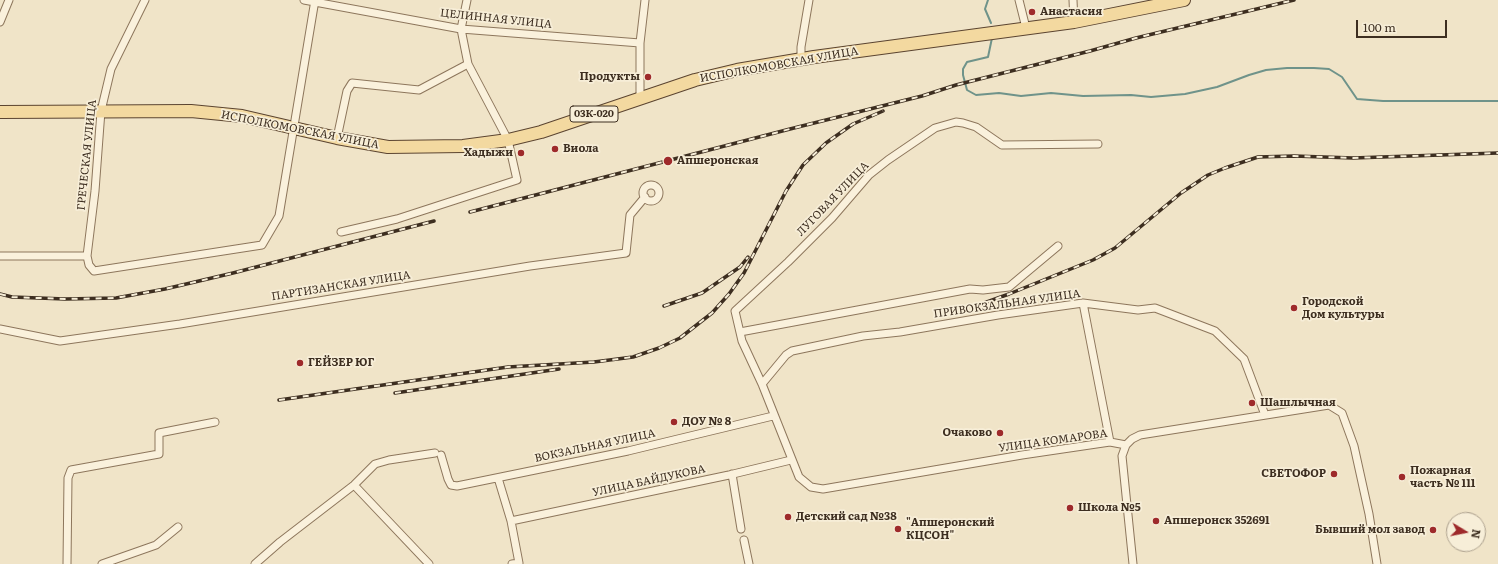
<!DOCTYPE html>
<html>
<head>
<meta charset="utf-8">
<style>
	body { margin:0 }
	#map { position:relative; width:1498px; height:564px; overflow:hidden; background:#f0e4c8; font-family:Literata,serif }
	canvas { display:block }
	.north { position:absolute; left:1446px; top:512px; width:40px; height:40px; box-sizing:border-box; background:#f7eed8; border:1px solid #ada18e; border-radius:50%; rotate:100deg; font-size:11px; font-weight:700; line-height:16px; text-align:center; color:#3d2e20 }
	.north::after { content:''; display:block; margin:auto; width:14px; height:18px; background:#9e2a2b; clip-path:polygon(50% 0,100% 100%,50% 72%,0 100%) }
	.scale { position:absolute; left:1356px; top:20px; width:91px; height:18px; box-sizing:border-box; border:2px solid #3d2e20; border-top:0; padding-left:5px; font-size:12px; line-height:14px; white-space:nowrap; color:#3d2e20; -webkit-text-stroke:3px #f7eed8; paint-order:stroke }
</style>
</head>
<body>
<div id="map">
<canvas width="1498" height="564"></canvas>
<div class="north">N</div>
<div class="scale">100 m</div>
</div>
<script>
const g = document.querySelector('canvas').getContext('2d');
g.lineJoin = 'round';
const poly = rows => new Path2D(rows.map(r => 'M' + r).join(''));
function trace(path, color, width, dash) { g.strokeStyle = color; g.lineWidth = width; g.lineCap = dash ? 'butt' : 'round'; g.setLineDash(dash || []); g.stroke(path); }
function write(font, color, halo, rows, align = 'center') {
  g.font = font + ' Literata,serif'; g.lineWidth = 3.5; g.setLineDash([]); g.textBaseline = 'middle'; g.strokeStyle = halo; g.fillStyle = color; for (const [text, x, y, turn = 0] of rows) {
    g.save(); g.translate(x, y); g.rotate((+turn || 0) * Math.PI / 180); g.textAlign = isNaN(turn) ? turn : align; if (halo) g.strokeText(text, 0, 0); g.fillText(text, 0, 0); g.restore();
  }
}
trace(poly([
	[988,0,985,9,991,23],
	[992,38,988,57,967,62,963,69,963,75,967,90,976,95,999,93,1021,96,1051,93,1083,96,1131,95,1151,97,1185,94,1217,87,1249,75,1266,70,1287,68,1314,68,1329,69,1342,77,1357,99,1383,101,1498,101]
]), '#6f938a', 2);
const minor = poly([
	[145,0,111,69,101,111,95,191,87,256,89,265,94,271,262,245,279,216,315,0],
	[304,0,461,29,640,43],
	[1019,0,1026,28],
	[1073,0,1074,22],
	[0,22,9,0],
	[801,59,801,47,809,0],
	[640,98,640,43,645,0],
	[337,138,347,91,352,83,419,90,468,64],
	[1098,144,1002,145,976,127,963,123,956,122,935,128,888,160,869,175,832,218,788,262,735,311,742,341,762,384,799,477,811,487,823,489,1022,455,1110,442,1126,445,1132,439,1140,435,1329,405,1342,413,1354,446,1369,514,1377,564],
	'643 193a8 8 0 1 1 16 0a8 8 0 1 1-16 0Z',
	[341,232,397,219,517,180,508,140,468,64,461,29,467,0],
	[0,256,87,256],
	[1083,303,1110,442],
	[0,329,60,341,180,324,530,266,626,253,630,215,645,197],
	[740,332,970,289,983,290,1009,287,1058,246],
	[762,384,786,355,792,351,863,336,900,332,998,315,1083,303,1138,310,1155,308,1215,331,1244,359,1265,415],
	[1126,445,1122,456,1133,564],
	[441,455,448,479,451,485,457,486,628,451,773,416],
	[732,474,741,529],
	[498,478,511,521,519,563,512,564],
	[354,485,429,564],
	[511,521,729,475,791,460],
	[744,540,749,564],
	[67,564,68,478,71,470,159,454,159,433,215,422],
	[102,564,156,545,178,527],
	[255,564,280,542,354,485,375,464,389,460,435,453]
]);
const primary = poly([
	[0,112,191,111,242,116,337,138,388,147,463,146,508,140,541,132,695,80,737,70,814,57,1074,22,1184,0]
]);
trace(minor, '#8d765c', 9);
trace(primary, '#5b4430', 14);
trace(minor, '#faf1dc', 7);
trace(primary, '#f3d9a0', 12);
const rail = poly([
	[470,212,790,129,922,96,956,85,1090,51,1136,38,1294,0],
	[0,294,12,297,65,299,116,298,165,289,233,273,434,221],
	[664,306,702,293,740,267,748,257],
	[973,307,1009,294,1093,260,1115,248,1181,193,1208,175,1225,168,1258,157,1294,156,1353,158,1498,153],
	[395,393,559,369],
	[279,400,508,367,594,362,633,357,659,348,680,338,712,313,729,294,744,273,786,191,803,165,826,143,853,124,883,111]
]);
trace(rail, '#3d2e20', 3.5);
trace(rail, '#f7eed8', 2, [6]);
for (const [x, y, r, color] of [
	[1032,12,4,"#9e2a2b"],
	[648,77,4,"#9e2a2b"],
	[555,149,4,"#9e2a2b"],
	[521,153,4,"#9e2a2b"],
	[668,161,5,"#9e2a2b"],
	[1294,308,4,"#9e2a2b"],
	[300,363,4,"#9e2a2b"],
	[1252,403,4,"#9e2a2b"],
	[674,422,4,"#9e2a2b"],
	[1000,433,4,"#9e2a2b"],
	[1334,474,4,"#9e2a2b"],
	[1402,477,4,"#9e2a2b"],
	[1070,508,4,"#9e2a2b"],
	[788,517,4,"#9e2a2b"],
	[1156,521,4,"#9e2a2b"],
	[898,529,4,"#9e2a2b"],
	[1433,530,4,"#9e2a2b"]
]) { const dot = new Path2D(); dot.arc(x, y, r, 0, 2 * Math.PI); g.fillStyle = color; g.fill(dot); trace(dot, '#f7eed8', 1.5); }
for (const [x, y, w] of [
	[594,114,48]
]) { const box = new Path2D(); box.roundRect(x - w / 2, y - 8, w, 16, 3); g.fillStyle = '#f7eed8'; g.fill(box); trace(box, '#3d2e20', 1); }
write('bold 10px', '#3d2e20', null, [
	["03К-020",594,114]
]);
write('bold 11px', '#3d2e20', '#f7eed8', [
	["Анастасия",1040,12],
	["Продукты",640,77,"right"],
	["Виола",563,149],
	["Хадыжи",513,153,"right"],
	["Апшеронская",677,161],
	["Городской",1302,302],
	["Дом культуры",1302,315],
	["ГЕЙЗЕР ЮГ",308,363],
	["Шашлычная",1260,403],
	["ДОУ № 8",682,422],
	["Очаково",992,433,"right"],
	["Пожарная",1410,471],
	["часть № 111",1410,484],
	["СВЕТОФОР",1326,474,"right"],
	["Школа №5",1078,508],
	["Детский сад №38",796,517],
	["Апшеронск 352691",1164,521],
	["\"Апшеронский",906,523],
	["КЦСОН\"",906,536],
	["Бывший мол завод",1425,530,"right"]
], 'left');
write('11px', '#3d2e20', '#f7eed8', [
	["ЦЕЛИННАЯ УЛИЦА",496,19,6],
	["ИСПОЛКОМОВСКАЯ УЛИЦА",779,65,-10],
	["ИСПОЛКОМОВСКАЯ УЛИЦА",300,130,11],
	["ГРЕЧЕСКАЯ УЛИЦА",87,155,-84],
	["ЛУГОВАЯ УЛИЦА",833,199,-46],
	["ПАРТИЗАНСКАЯ УЛИЦА",341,286,-9],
	["ПРИВОКЗАЛЬНАЯ УЛИЦА",1007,304,-8],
	["УЛИЦА КОМАРОВА",1053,441,-8],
	["ВОКЗАЛЬНАЯ УЛИЦА",595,446,-12],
	["УЛИЦА БАЙДУКОВА",649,481,-12]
]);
</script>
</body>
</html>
